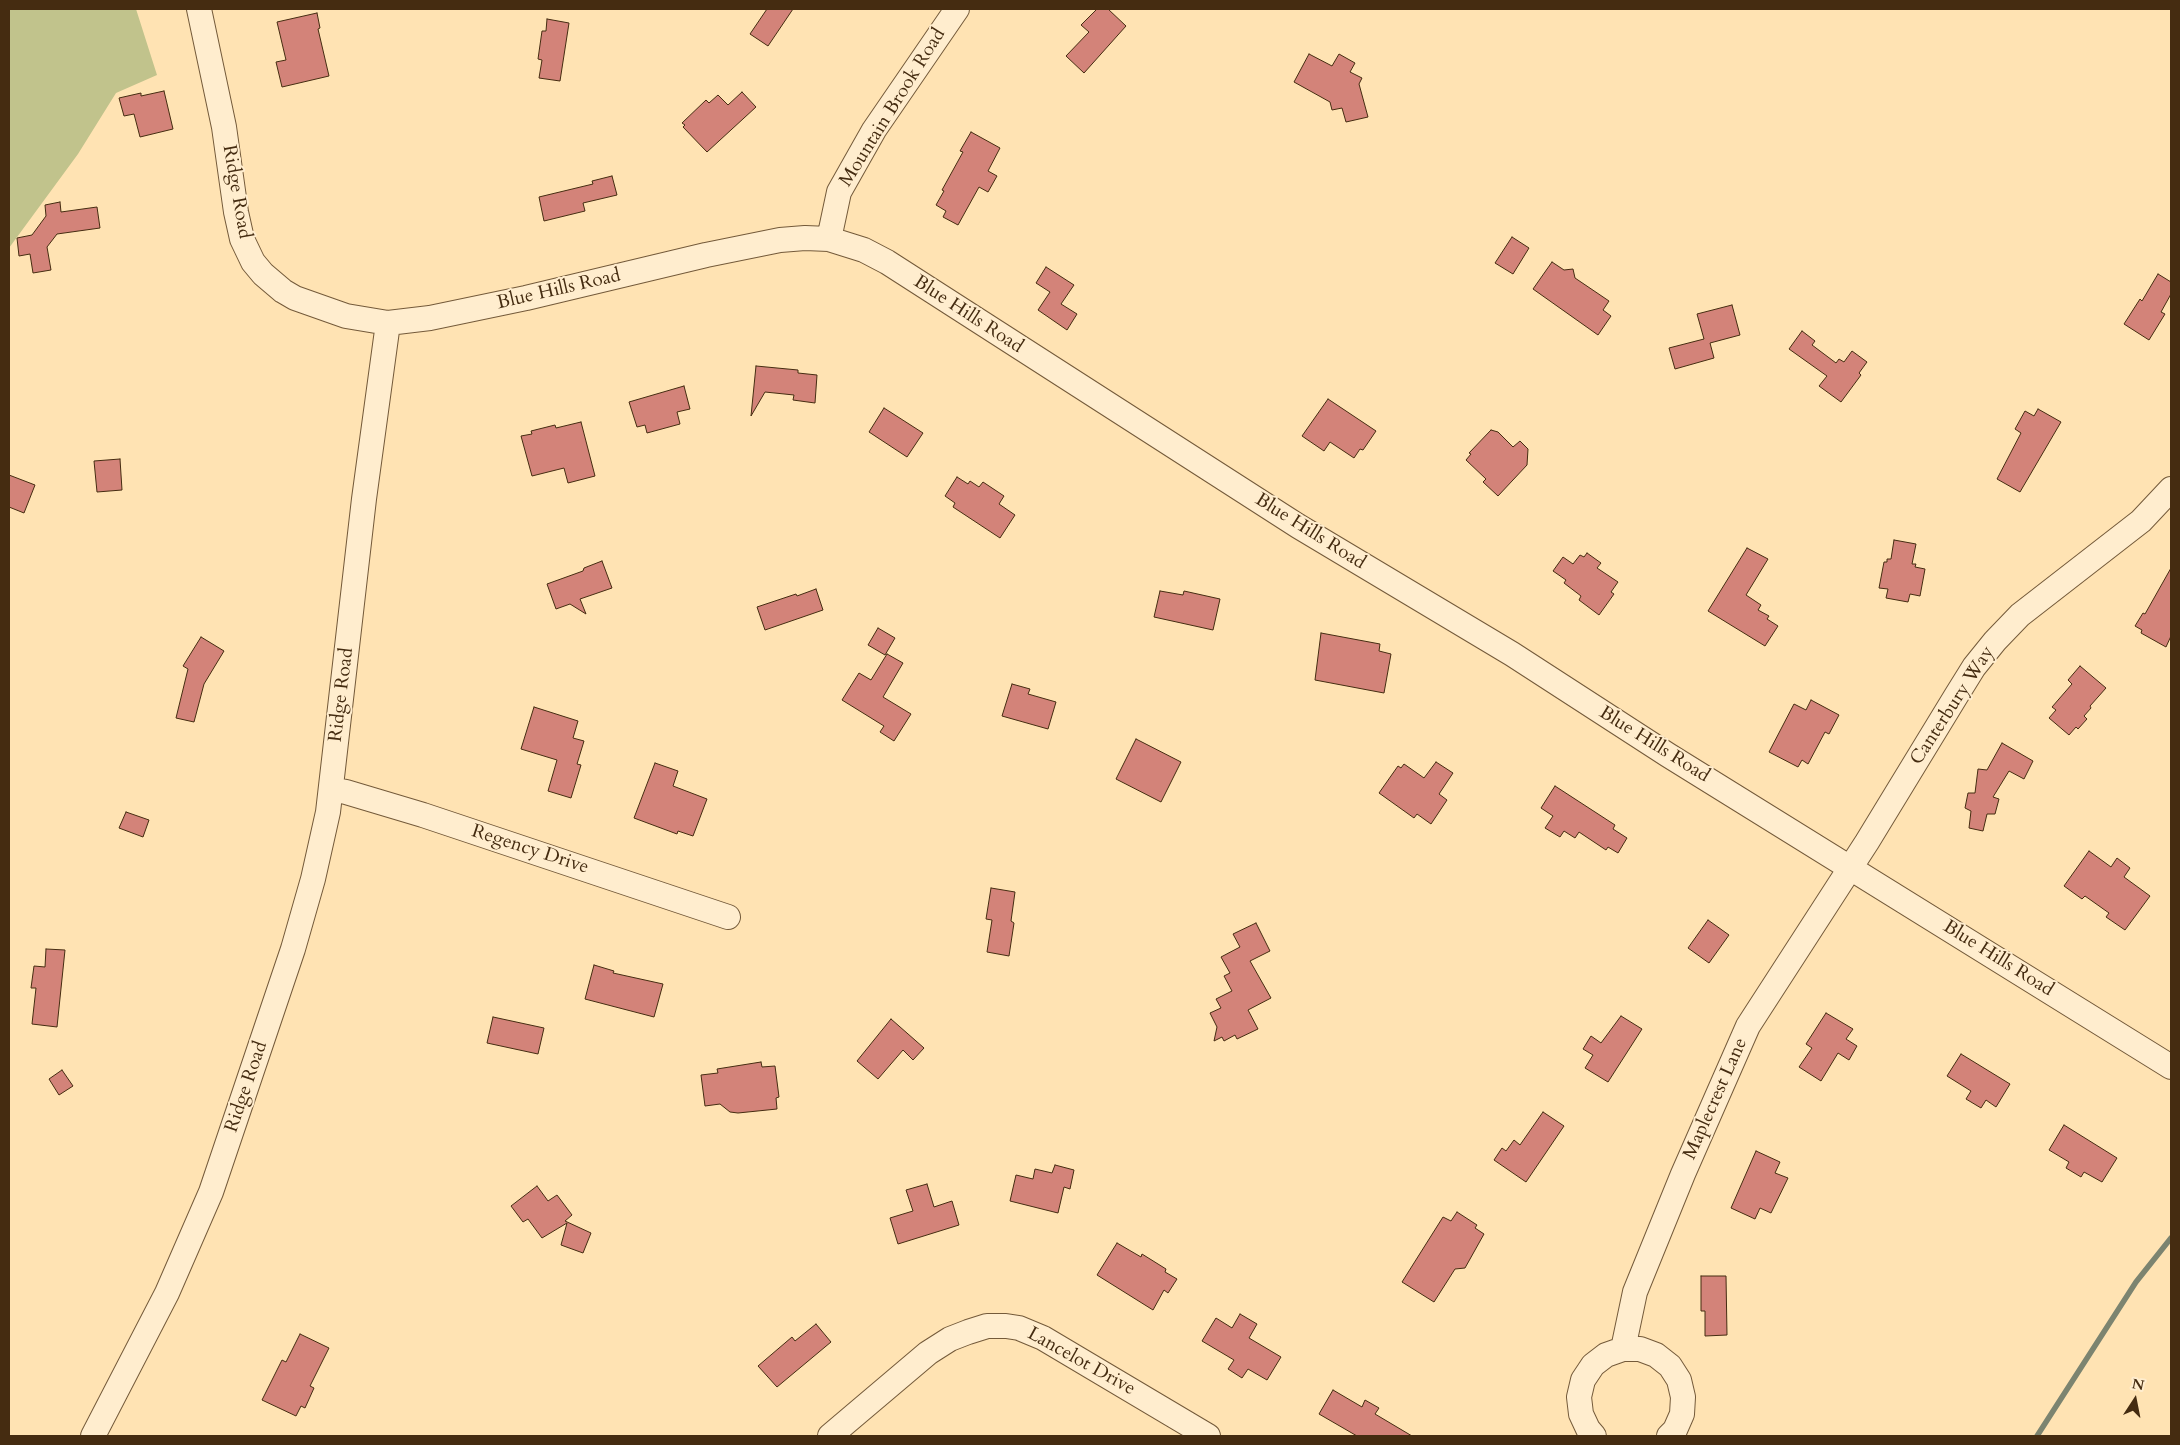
<!DOCTYPE html>
<html>
<head>
<meta charset="utf-8">
<style>
	body { margin:0 }
	#map { position:relative; width:2180px; height:1445px; overflow:hidden; background:#ffe3b3; font-family:Cardo,serif }
	canvas { display:block }
	.frame { position:absolute; inset:0; border:10px solid #452c11; pointer-events:none }
	.north { position:absolute; left:2110px; top:1375px; width:50px; height:50px; -webkit-text-stroke:4px #ffedce; paint-order:stroke; rotate:11deg; font-size:14px; font-weight:700; line-height:20px; text-align:center; color:#452c11 }
	.north::after { content:''; display:block; margin:auto; width:18px; height:22px; background:#452c11; clip-path:polygon(50% 0,100% 100%,50% 72%,0 100%) }
</style>
</head>
<body>
<div id="map">
<canvas width="2180" height="1445"></canvas>
<div class="frame"></div>
<div class="north">N</div>
</div>
<script>
const g = document.querySelector('canvas').getContext('2d');
g.lineJoin = 'round';
function fillPath(path, color) { g.fillStyle = color; g.fill(path, 'evenodd'); }
const poly = rows => new Path2D(rows.map(r => 'M' + r).join(''));
function trace(path, color, width, dash) { g.strokeStyle = color; g.lineWidth = width; g.lineCap = dash ? 'butt' : 'round'; g.setLineDash(dash || []); g.stroke(path); }
function write(font, color, halo, rows, align = 'center') {
  g.font = font + ' Cardo,serif'; g.lineWidth = 4; g.setLineDash([]); g.textBaseline = 'middle'; g.strokeStyle = halo; g.fillStyle = color; for (const [text, x, y, turn = 0] of rows) {
    g.save(); g.translate(x, y); g.rotate((+turn || 0) * Math.PI / 180); g.textAlign = isNaN(turn) ? turn : align; if (halo) g.strokeText(text, 0, 0); g.fillText(text, 0, 0); g.restore();
  }
}
fillPath(poly([
	[9,9,136,9,157,75,116,93,78,154,9,248]
]), '#c1c38c');
trace(poly([
	[2037,1436,2136,1282,2171,1238]
]), '#7c8470', 5.5);
const building = poly([
	[767,9,793,9,768,46,750,34,767,9],
	[1097,9,1108,9,1126,26,1084,73,1066,56,1089,32,1081,25,1097,9],
	[317,13,320,28,318,29,329,76,282,87,276,62,286,60,277,22,317,13],
	[547,19,569,23,560,81,539,78,542,60,538,59,542,31,546,31,547,19],
	[1309,54,1332,66,1339,54,1355,63,1350,72,1362,78,1359,84,1368,117,1346,122,1342,108,1332,110,1330,102,1294,82,1309,54],
	[164,91,173,129,140,137,134,114,124,116,119,98,141,93,141,96,164,91],
	[742,92,756,107,707,152,683,127,685,125,682,123,706,100,709,103,718,95,728,105,742,92],
	[971,132,1000,148,988,171,997,176,988,192,979,187,958,225,943,217,946,211,936,205,944,191,942,190,963,152,960,151,971,132],
	[612,176,617,195,583,203,585,211,544,221,539,197,593,184,592,181,612,176],
	[60,202,61,212,97,207,100,228,57,234,47,247,51,270,33,273,30,254,19,256,17,238,32,235,46,216,45,205,60,202],
	[1512,237,1529,248,1513,274,1495,263,1512,237],
	[1552,262,1564,270,1573,269,1575,278,1609,301,1603,310,1611,316,1598,335,1533,289,1552,262],
	[1046,267,1074,285,1061,304,1077,314,1067,330,1038,310,1050,292,1036,283,1046,267],
	[2158,274,2171,282,2171,294,2161,312,2165,314,2149,340,2124,324,2140,299,2142,301,2158,274],
	[1732,305,1740,335,1710,343,1714,358,1675,369,1669,348,1704,339,1697,314,1732,305],
	[1802,331,1815,341,1812,345,1836,363,1839,359,1844,362,1852,351,1867,362,1859,373,1861,375,1841,402,1819,386,1827,376,1789,349,1802,331],
	[756,366,798,370,798,373,817,375,815,403,793,400,794,395,765,392,751,416,756,366],
	[684,386,690,409,677,412,680,424,647,433,645,425,637,427,629,402,684,386],
	[1328,399,1376,431,1363,450,1360,449,1354,458,1330,442,1324,451,1302,436,1328,399],
	[884,408,923,433,907,457,869,432,884,408],
	[2038,409,2061,422,2020,492,1997,479,2021,433,2015,429,2025,411,2034,416,2038,409],
	[581,422,595,476,568,483,564,468,532,476,521,436,532,434,531,431,555,425,556,428,581,422],
	[1491,430,1498,432,1513,447,1520,441,1528,449,1527,465,1498,496,1483,482,1486,479,1466,460,1471,454,1469,453,1491,430],
	[120,459,122,490,97,492,94,461,120,459],
	[9,475,35,485,24,513,9,507,9,475],
	[957,477,968,484,970,481,979,487,983,482,1004,496,999,504,1015,515,1000,538,953,507,955,503,945,496,957,477],
	[1894,540,1916,544,1912,564,1916,564,1915,567,1925,569,1920,596,1910,594,1908,602,1886,598,1888,589,1879,588,1884,562,1887,562,1887,559,1891,559,1894,540],
	[1747,548,1768,559,1746,595,1761,605,1758,610,1769,616,1767,619,1778,626,1765,646,1708,611,1747,548],
	[1587,553,1601,563,1597,568,1618,582,1611,592,1614,594,1599,615,1579,600,1581,596,1564,583,1566,580,1553,571,1563,557,1573,564,1580,555,1584,557,1587,553],
	[602,561,612,588,580,599,586,614,570,604,556,609,547,584,583,571,584,568,602,561],
	[2171,568,2171,636,2166,647,2141,633,2142,630,2135,626,2143,613,2145,614,2171,568],
	[816,589,823,610,765,630,757,607,796,594,797,596,816,589],
	[1160,591,1183,595,1184,591,1220,599,1213,630,1154,617,1160,591],
	[878,628,895,638,885,655,868,645,878,628],
	[1321,633,1380,644,1379,651,1391,654,1384,693,1315,680,1321,633],
	[201,637,224,651,204,684,194,722,176,718,188,669,183,666,201,637],
	[887,654,903,663,883,697,911,714,894,741,880,732,884,726,842,700,859,673,871,680,887,654],
	[2080,666,2106,688,2090,706,2091,708,2084,716,2087,719,2078,729,2076,727,2069,735,2049,718,2056,710,2052,707,2072,684,2068,680,2080,666],
	[1012,684,1030,689,1028,694,1056,702,1048,729,1002,716,1012,684],
	[1811,700,1839,715,1829,734,1825,732,1808,764,1802,760,1798,767,1769,752,1794,704,1806,710,1811,700],
	[534,707,578,721,573,738,584,741,577,764,581,765,571,798,548,791,557,760,521,749,534,707],
	[1136,739,1181,762,1161,802,1116,779,1136,739],
	[2002,743,2033,761,2024,779,2009,771,1993,797,1999,799,1995,814,1987,814,1983,831,1969,828,1971,811,1965,808,1968,793,1975,793,1978,769,1987,770,2002,743],
	[1436,762,1453,773,1439,794,1447,800,1431,824,1417,814,1414,818,1379,793,1398,766,1401,768,1404,764,1424,778,1436,762],
	[655,763,678,771,673,786,707,799,693,836,678,831,677,834,634,818,655,763],
	[1555,786,1615,825,1613,829,1627,838,1618,853,1608,847,1606,850,1579,832,1575,838,1564,831,1560,837,1545,828,1553,816,1541,808,1555,786],
	[126,812,149,820,143,837,119,828,126,812],
	[2089,851,2111,867,2117,858,2130,868,2124,877,2150,896,2125,930,2106,917,2109,913,2085,896,2082,899,2064,886,2089,851],
	[991,888,1015,892,1011,921,1014,923,1009,956,987,952,992,920,986,919,991,888],
	[1708,920,1729,935,1709,963,1688,948,1708,920],
	[1256,923,1270,951,1250,961,1271,998,1248,1010,1258,1029,1237,1039,1235,1035,1224,1041,1222,1037,1214,1041,1217,1027,1210,1013,1221,1008,1216,999,1232,991,1224,976,1230,973,1221,957,1240,947,1233,934,1256,923],
	[46,949,65,950,57,1027,32,1024,36,988,31,988,34,966,45,967,46,949],
	[594,965,614,971,613,973,663,984,654,1017,585,999,594,965],
	[1826,1013,1853,1029,1846,1039,1857,1046,1849,1060,1838,1053,1821,1081,1799,1067,1812,1048,1806,1044,1826,1013],
	[1621,1016,1642,1029,1608,1082,1585,1068,1593,1055,1583,1049,1591,1036,1601,1043,1621,1016],
	[493,1017,544,1028,538,1054,487,1043,493,1017],
	[891,1019,924,1048,913,1060,903,1050,878,1079,857,1061,891,1019],
	[1961,1054,2010,1084,1996,1107,1986,1100,1981,1108,1966,1099,1971,1091,1947,1076,1961,1054],
	[761,1062,762,1067,775,1066,779,1097,776,1098,777,1109,738,1113,730,1112,720,1104,705,1106,701,1075,718,1073,717,1069,761,1062],
	[62,1070,73,1086,59,1095,49,1079,62,1070],
	[1543,1112,1564,1126,1526,1182,1494,1160,1502,1148,1506,1151,1514,1140,1520,1145,1543,1112],
	[2064,1125,2117,1158,2102,1182,2084,1172,2081,1177,2066,1168,2069,1162,2049,1150,2064,1125],
	[1756,1151,1780,1162,1775,1173,1788,1178,1771,1213,1760,1208,1755,1219,1731,1208,1756,1151],
	[1055,1165,1074,1170,1070,1189,1064,1187,1058,1213,1010,1201,1016,1175,1033,1179,1035,1169,1052,1173,1055,1165],
	[927,1184,934,1207,952,1201,959,1225,898,1244,890,1218,913,1211,906,1190,927,1184],
	[537,1186,548,1201,557,1195,572,1215,565,1221,591,1233,583,1253,561,1245,567,1223,542,1238,528,1219,523,1222,511,1206,537,1186],
	[1457,1212,1477,1225,1475,1228,1484,1234,1465,1268,1455,1269,1434,1302,1402,1282,1443,1217,1451,1221,1457,1212],
	[1117,1243,1141,1257,1142,1254,1166,1269,1165,1272,1177,1279,1168,1293,1164,1290,1153,1310,1097,1275,1117,1243],
	[1701,1276,1726,1276,1727,1335,1705,1336,1705,1311,1701,1311,1701,1276],
	[1240,1314,1257,1324,1249,1338,1281,1357,1267,1380,1248,1369,1242,1378,1228,1369,1234,1360,1202,1341,1216,1318,1232,1328,1240,1314],
	[816,1324,831,1342,777,1387,758,1366,792,1337,795,1341,816,1324],
	[300,1334,329,1348,310,1386,314,1388,305,1408,301,1406,296,1416,262,1400,282,1360,286,1362,300,1334],
	[1333,1390,1362,1407,1365,1400,1379,1408,1375,1414,1412,1436,1357,1436,1319,1414,1333,1390]
]);
fillPath(building, '#d38379');
trace(building, '#452c11', 1);
const minor = poly([
	[199,9,224,127,236,212,242,239,253,262,263,274,283,291,295,298,346,316,388,323,430,318,526,298,706,255,780,240,805,238,829,239,864,250,887,262,1298,526,1512,654,1668,755,2171,1067],
	[829,239,839,192,874,130,957,9],
	[331,789,346,792,423,815,728,917],
	[1623,1349,1635,1292,1683,1174,1748,1026,1867,842,1956,696,1974,667,1995,641,2020,615,2141,521,2171,489],
	[93,1436,167,1293,211,1192,293,949,313,879,328,812,364,499,388,323],
	[830,1436,928,1353,950,1339,968,1332,987,1326,1006,1326,1019,1328,1043,1338,1208,1436],
	[1594,1436,1588,1429,1581,1414,1579,1397,1583,1380,1593,1365,1606,1355,1623,1349,1640,1349,1656,1355,1670,1366,1679,1380,1683,1397,1682,1414,1675,1430,1669,1436]
]);
trace(minor, '#745a3a', 26);
trace(minor, '#ffedce', 24);
write('19px', '#452c11', '#ffedce', [
	["Mountain Brook Road",893,108,-58],
	["Ridge Road",236,192,80],
	["Blue Hills Road",559,290,-13],
	["Blue Hills Road",968,315,33],
	["Blue Hills Road",1310,532,32],
	["Ridge Road",342,695,-83],
	["Canterbury Way",1953,706,-57],
	["Blue Hills Road",1654,745,32],
	["Regency Drive",530,850,18],
	["Blue Hills Road",1998,959,32],
	["Ridge Road",247,1087,-71],
	["Maplecrest Lane",1716,1099,-66],
	["Lancelot Drive",1081,1362,29]
]);
</script>
</body>
</html>
